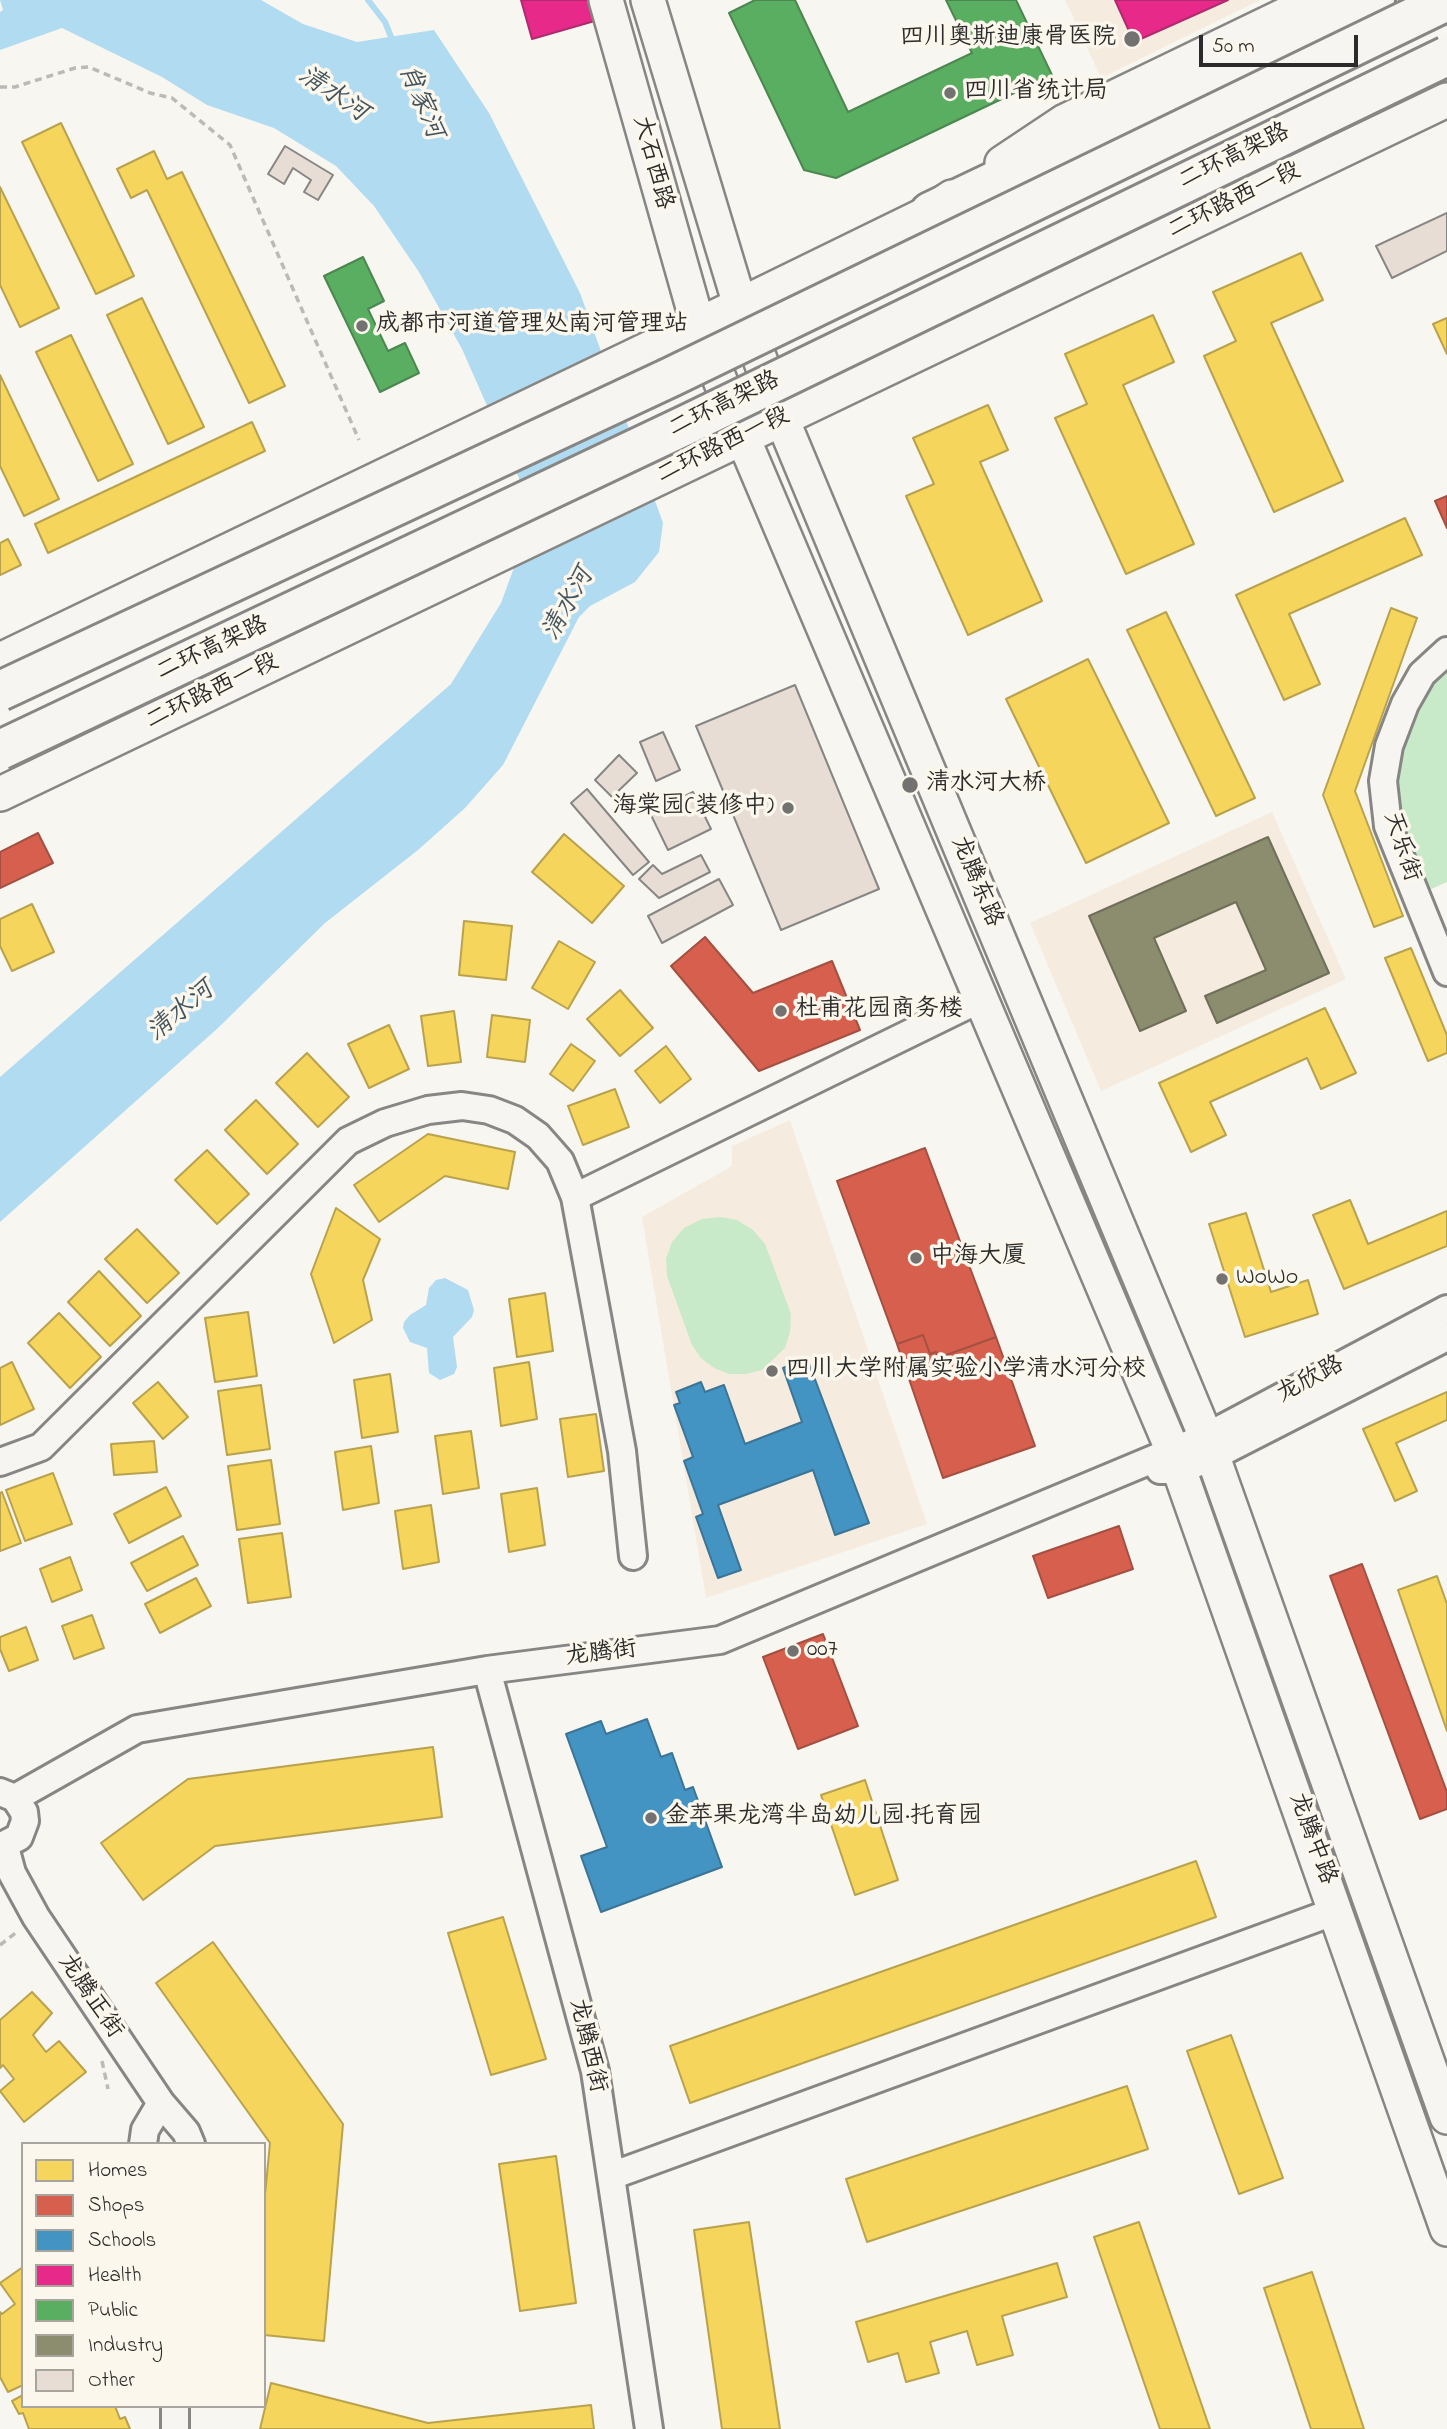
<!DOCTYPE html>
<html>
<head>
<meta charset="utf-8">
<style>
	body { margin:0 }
	#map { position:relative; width:1447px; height:2429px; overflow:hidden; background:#f8f6f0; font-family:"Indie Flower",sans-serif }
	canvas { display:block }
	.legend { position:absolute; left:21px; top:2142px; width:245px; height:266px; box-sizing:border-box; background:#fbf7ec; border:2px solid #a8a59f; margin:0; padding:9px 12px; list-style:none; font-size:21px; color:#2b2b2b }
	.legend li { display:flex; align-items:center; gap:14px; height:35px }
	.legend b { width:35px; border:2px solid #a8a59f }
	.scale { position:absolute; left:1199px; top:35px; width:159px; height:32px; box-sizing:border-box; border:4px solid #2b2b2b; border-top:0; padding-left:9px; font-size:21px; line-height:24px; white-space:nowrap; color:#2b2b2b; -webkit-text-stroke:5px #fbf7ec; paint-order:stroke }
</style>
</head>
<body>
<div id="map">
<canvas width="1447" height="2429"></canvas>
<ul class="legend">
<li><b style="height:19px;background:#f6d55c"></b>Homes</li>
<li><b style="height:19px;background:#d6604d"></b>Shops</li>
<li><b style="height:19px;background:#4393c3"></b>Schools</li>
<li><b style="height:19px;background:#e7298a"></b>Health</li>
<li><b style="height:19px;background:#5aae61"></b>Public</li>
<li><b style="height:19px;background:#8c8c6e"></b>Industry</li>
<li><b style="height:19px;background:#e7ddd5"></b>Other</li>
</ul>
<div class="scale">50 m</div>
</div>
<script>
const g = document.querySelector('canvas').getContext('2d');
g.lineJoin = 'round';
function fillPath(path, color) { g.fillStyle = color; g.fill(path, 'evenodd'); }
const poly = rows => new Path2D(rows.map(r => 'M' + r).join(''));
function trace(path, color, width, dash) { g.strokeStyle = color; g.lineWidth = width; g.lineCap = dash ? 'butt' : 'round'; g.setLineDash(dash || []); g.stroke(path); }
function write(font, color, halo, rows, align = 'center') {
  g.font = font + ' "Indie Flower","LXGW WenKai TC",sans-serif'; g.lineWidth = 7; g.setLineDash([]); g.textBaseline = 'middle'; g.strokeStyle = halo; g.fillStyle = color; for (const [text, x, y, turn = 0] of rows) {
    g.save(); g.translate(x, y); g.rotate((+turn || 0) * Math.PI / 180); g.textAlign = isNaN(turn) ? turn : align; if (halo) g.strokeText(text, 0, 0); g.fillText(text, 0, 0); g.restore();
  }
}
fillPath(poly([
	[1065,0,1260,0,1101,78],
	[1272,812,1346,979,1101,1091,1030,923],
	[790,1120,927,1524,706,1598,642,1217,732,1166,732,1146]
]), '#f6ebdf');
fillPath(poly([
	[1447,667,1447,882,1429,890,1401,822,1394,788,1401,742,1415,702],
	[720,1217,737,1220,753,1230,765,1244,791,1314,790,1332,785,1348,762,1370,746,1374,729,1374,714,1368,701,1358,692,1345,667,1276,666,1259,672,1242,684,1228,702,1219]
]), '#c8eac8');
fillPath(poly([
	[0,0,261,0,303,24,357,42,434,30,489,113,580,293,663,523,659,552,635,582,590,606,579,617,503,765,465,808,418,850,325,923,218,1028,0,1222,0,1077,451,684,501,603,526,535,519,478,462,349,419,272,374,206,336,166,274,128,207,105,162,77,62,28,0,50,0,12,3,10],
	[445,1278,468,1290,474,1310,472,1317,453,1337,457,1367,454,1374,440,1380,429,1373,427,1348,410,1342,403,1328,404,1322,410,1315,426,1305,429,1288,436,1280]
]), '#b0dbf1');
const homes = poly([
	[61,123,134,276,96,294,22,142,61,123],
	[154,151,167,179,182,172,285,386,249,403,147,190,131,198,117,169,154,151],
	[0,187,59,308,20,327,0,285,0,187],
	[1301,253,1323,300,1271,323,1343,481,1274,512,1204,356,1236,341,1213,292,1301,253],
	[142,298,204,427,168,444,107,315,142,298],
	[1153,315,1174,362,1123,385,1194,544,1126,574,1055,418,1087,404,1065,354,1153,315],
	[1447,318,1447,354,1433,324,1447,318],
	[71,335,133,464,98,481,36,352,71,335],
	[0,375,59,499,24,516,0,466,0,375],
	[988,405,1008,450,980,462,1042,601,968,635,906,496,934,484,913,438,988,405],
	[252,422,265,451,48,553,35,524,252,422],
	[1405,518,1422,555,1289,614,1320,684,1284,700,1236,595,1405,518],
	[8,539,21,565,0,575,0,543,8,539],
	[1391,608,1417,618,1355,791,1403,916,1374,927,1323,795,1391,608],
	[1166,612,1255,798,1216,816,1127,630,1166,612],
	[1088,659,1169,823,1086,863,1006,699,1088,659],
	[564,834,624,886,592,923,532,872,564,834],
	[32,904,54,952,12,971,0,946,0,919,32,904],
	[464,921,512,926,506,980,459,975,464,921],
	[559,941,595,962,568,1009,532,988,559,941],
	[1411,948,1447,1035,1447,1053,1428,1061,1385,958,1411,948],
	[620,990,653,1028,620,1056,587,1019,620,990],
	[1325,1008,1356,1073,1321,1089,1307,1058,1210,1102,1226,1135,1191,1152,1159,1083,1325,1008],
	[454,1011,461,1062,428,1066,421,1016,454,1011],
	[492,1015,530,1020,525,1062,487,1057,492,1015],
	[389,1025,409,1069,369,1088,348,1044,389,1025],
	[571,1044,595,1061,573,1091,550,1074,571,1044],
	[666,1046,691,1079,660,1103,635,1071,666,1046],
	[307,1053,349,1097,318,1127,276,1083,307,1053],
	[615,1089,629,1127,583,1145,568,1106,615,1089],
	[256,1100,298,1144,267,1174,225,1130,256,1100],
	[428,1134,515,1152,508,1189,445,1176,379,1222,354,1185,428,1134],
	[207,1150,249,1194,217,1224,175,1180,207,1150],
	[1350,1200,1368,1244,1447,1211,1447,1246,1344,1289,1313,1215,1350,1200],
	[336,1208,380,1239,363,1280,372,1320,334,1343,311,1274,336,1208],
	[1246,1213,1271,1292,1308,1280,1318,1314,1245,1337,1209,1224,1246,1213],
	[137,1229,179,1273,147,1303,105,1259,137,1229],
	[99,1271,141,1316,110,1346,68,1302,99,1271],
	[545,1293,553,1351,517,1357,509,1299,545,1293],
	[248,1312,257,1376,215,1382,205,1318,248,1312],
	[59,1313,101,1357,70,1388,28,1343,59,1313],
	[12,1362,34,1409,0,1425,0,1368,12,1362],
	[529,1362,537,1419,501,1426,494,1368,529,1362],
	[390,1374,398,1432,362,1438,354,1380,390,1374],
	[158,1382,188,1417,163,1439,133,1403,158,1382],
	[261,1385,270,1449,227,1455,218,1391,261,1385],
	[1447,1392,1447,1420,1396,1443,1417,1491,1395,1501,1363,1429,1447,1392],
	[596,1414,604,1471,568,1477,560,1419,596,1414],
	[471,1431,479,1488,443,1494,435,1436,471,1431],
	[154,1441,157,1472,114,1475,111,1444,154,1441],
	[371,1446,379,1503,343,1510,335,1452,371,1446],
	[271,1460,280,1524,237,1530,228,1466,271,1460],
	[53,1473,72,1524,25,1541,6,1490,53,1473],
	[166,1487,181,1516,129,1543,114,1514,166,1487],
	[537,1488,545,1545,509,1552,501,1494,537,1488],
	[2,1492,21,1543,0,1551,0,1493,2,1492],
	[431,1505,439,1562,403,1569,395,1511,431,1505],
	[282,1533,291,1597,248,1603,239,1539,282,1533],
	[183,1536,198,1565,147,1591,131,1563,183,1536],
	[70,1557,82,1590,52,1602,40,1569,70,1557],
	[1437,1576,1447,1604,1447,1731,1398,1590,1437,1576],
	[196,1578,211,1606,160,1633,145,1604,196,1578],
	[92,1615,104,1648,74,1659,62,1626,92,1615],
	[26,1627,38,1660,9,1671,0,1649,0,1637,26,1627],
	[433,1747,442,1817,215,1846,143,1900,101,1843,188,1779,433,1747],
	[865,1780,898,1880,855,1895,821,1795,865,1780],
	[1196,1861,1216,1917,690,2103,670,2046,1196,1861],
	[503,1917,546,2059,491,2075,448,1933,503,1917],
	[213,1942,343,2124,324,2341,264,2335,264,2205,270,2143,156,1983,213,1942],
	[32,1992,52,2013,33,2035,46,2052,59,2041,86,2072,24,2122,0,2091,14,2079,3,2065,0,2068,0,2020,32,1992],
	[1231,2035,1283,2178,1239,2194,1187,2051,1231,2035],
	[1127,2086,1148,2149,867,2242,846,2179,1127,2086],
	[556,2156,576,2303,520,2311,499,2164,556,2156],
	[749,2222,780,2429,722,2429,694,2230,749,2222],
	[1139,2222,1210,2429,1160,2429,1094,2237,1139,2222],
	[1057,2263,1067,2297,1002,2316,1013,2355,977,2365,967,2331,930,2342,939,2373,906,2382,898,2353,868,2362,856,2322,1057,2263],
	[23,2267,23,2385,8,2392,0,2377,0,2312,2,2314,15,2304,0,2283,23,2267],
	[1312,2272,1364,2429,1311,2429,1264,2288,1312,2272],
	[271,2383,428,2423,591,2405,594,2429,260,2429,271,2383],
	[23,2395,23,2406,115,2406,120,2419,125,2417,130,2429,29,2429,23,2413,19,2414,12,2401,23,2395]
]);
fillPath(homes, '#f6d55c');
trace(homes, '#b9a24d', 2);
const shops = poly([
	[1447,496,1447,528,1435,501,1447,496],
	[38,833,53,863,0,888,0,852,38,833],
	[705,937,753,993,832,961,860,1030,759,1071,671,966,705,937],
	[925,1148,996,1337,938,1358,936,1352,930,1354,923,1335,897,1344,837,1181,925,1148],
	[923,1335,930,1354,936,1352,938,1358,996,1337,1035,1446,943,1478,897,1344,923,1335],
	[1119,1526,1133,1569,1048,1598,1033,1556,1119,1526],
	[1362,1564,1447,1792,1447,1809,1420,1819,1330,1576,1362,1564],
	[823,1634,858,1726,798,1749,763,1657,823,1634]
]);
fillPath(shops, '#d6604d');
trace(shops, '#a35043', 2);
const schools = poly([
	[807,1358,869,1523,835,1535,813,1470,718,1505,741,1570,718,1578,696,1517,703,1514,684,1461,693,1457,674,1405,680,1403,676,1392,701,1382,705,1392,724,1385,745,1444,802,1422,783,1368,807,1358],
	[647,1719,661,1757,672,1753,685,1790,693,1787,722,1867,601,1912,581,1856,607,1847,566,1734,601,1721,606,1734,647,1719]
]);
fillPath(schools, '#4393c3');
trace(schools, '#3c7495', 2);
const health = poly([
	[521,0,593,0,598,20,532,39,521,0],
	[1115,0,1228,0,1134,42,1115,0]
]);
fillPath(health, '#e7298a');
trace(health, '#af2a6e', 2);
const public = poly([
	[755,0,795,0,848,112,972,53,946,0,1016,0,1052,75,836,178,804,170,729,13,755,0],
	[363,257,384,301,368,309,388,351,405,343,419,373,380,392,324,276,363,257]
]);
fillPath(public, '#5aae61');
trace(public, '#4c8751', 2);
const industry = poly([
	[1268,837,1329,973,1217,1023,1205,996,1266,970,1236,902,1154,938,1186,1011,1140,1031,1089,916,1268,837]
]);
fillPath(industry, '#8c8c6e');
trace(industry, '#6f6f5a', 2);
trace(poly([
	[368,0,385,22,394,44]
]), '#b0dbf1', 6);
const building = poly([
	[285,146,333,175,318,200,304,192,311,180,293,168,284,184,268,174,285,146],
	[1447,213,1447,251,1392,278,1376,246,1447,213],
	[795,685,879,889,781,930,696,726,795,685],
	[663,732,680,770,656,781,640,742,663,732],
	[619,755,637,773,612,797,595,780,619,755],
	[587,789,649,862,633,875,571,803,587,789],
	[693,792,711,829,668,850,650,813,693,792],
	[701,855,710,872,659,898,639,879,653,865,662,874,701,855],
	[719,879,733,905,662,943,648,916,719,879]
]);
fillPath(building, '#e7ddd5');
trace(building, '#878684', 2);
const minor = poly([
	[1447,651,1422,674,1405,704,1389,746,1383,781,1388,826,1447,972],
	[575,1197,622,1451,633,1556],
	[0,1462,41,1447,348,1141,385,1123,428,1110,462,1106,489,1110,515,1120,538,1136,560,1161,575,1197,980,999],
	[1160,1470,1180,1470,1214,1456,1447,1337],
	[487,1670,595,2071,649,2429],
	[0,1792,15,1798,24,1812,25,1821,19,1837,0,1847],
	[15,1798,137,1729,487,1670,720,1640,1206,1437,1447,1309],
	[5,1847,12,1873,36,1917,161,2103,145,2130,143,2144],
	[161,2103,186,2132,191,2144],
	[611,2176,1336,1911],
	[175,2429,175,2406]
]);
const major = poly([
	[606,0,698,325,743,438,1172,1449,1447,2229],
	[648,0,740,305,782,419,1206,1437,1447,2117],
	[1002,163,1065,121,1316,0],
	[0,660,740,305,930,212,952,197],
	[0,794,1447,100]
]);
const highway = poly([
	[930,212,1375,0]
]);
trace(minor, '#878684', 32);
trace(major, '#878684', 38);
trace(highway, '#878684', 44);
trace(poly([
	[0,87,15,87,75,68,89,67,150,93,172,98,230,145,359,440],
	[0,1945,17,1932],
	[102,2061,108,2089]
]), '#bcbab8', 3.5, [7, 5]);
trace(minor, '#f6f5f1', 26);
trace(major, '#f6f5f1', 33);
trace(highway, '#f6f5f1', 38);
const highwayBridge = poly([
	[0,691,671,377,1447,1],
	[0,750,688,424,1447,56]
]);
trace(highwayBridge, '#878684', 44, []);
trace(highwayBridge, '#f6f5f1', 38);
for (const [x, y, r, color] of [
	[1132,39,9,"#737270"],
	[950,93,7,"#737270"],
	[362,326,7,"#737270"],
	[910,785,9,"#737270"],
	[788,808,7,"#737270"],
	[781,1011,7,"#737270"],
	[916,1258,7,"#737270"],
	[1222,1279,7,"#737270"],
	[772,1371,7,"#737270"],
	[793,1651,7,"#737270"],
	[651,1818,7,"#737270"]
]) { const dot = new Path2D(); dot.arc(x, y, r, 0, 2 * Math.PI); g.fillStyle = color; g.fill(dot); trace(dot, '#fbf7ec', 2.5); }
write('24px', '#2b2b2b', '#fbf7ec', [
	["四川奥斯迪康骨医院",1116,39,"right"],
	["四川省统计局",964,93],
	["成都市河道管理处南河管理站",376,326],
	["清水河大桥",926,785],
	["海棠园(装修中)",774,808,"right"],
	["杜甫花园商务楼",795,1011],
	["中海大厦",930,1258],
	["WoWo",1236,1279],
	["四川大学附属实验小学清水河分校",786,1371],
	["007",807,1651],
	["金苹果龙湾半岛幼儿园·托育园",665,1818]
], 'left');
write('24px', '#2b2b2b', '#fbf7ec', [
	["二环高架路",1235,158,-26],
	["大石西路",651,163,75],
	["二环路西一段",1235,202,-26],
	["二环高架路",725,406,-26],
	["二环路西一段",724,447,-26],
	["二环高架路",213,650,-25],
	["二环路西一段",213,693,-26],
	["天乐街",1400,847,72],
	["龙腾东路",975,882,67],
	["龙欣路",1311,1381,-28],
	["龙腾街",601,1655,-7],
	["龙腾中路",1311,1839,70],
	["龙腾正街",89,1997,56],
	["龙腾西街",586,2046,77]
]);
write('italic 26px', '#44545d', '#fbf7ec', [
	["清水河",332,96,34],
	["肖家河",419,102,67],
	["清水河",570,605,-61],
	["清水河",182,1013,-40]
]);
</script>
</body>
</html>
